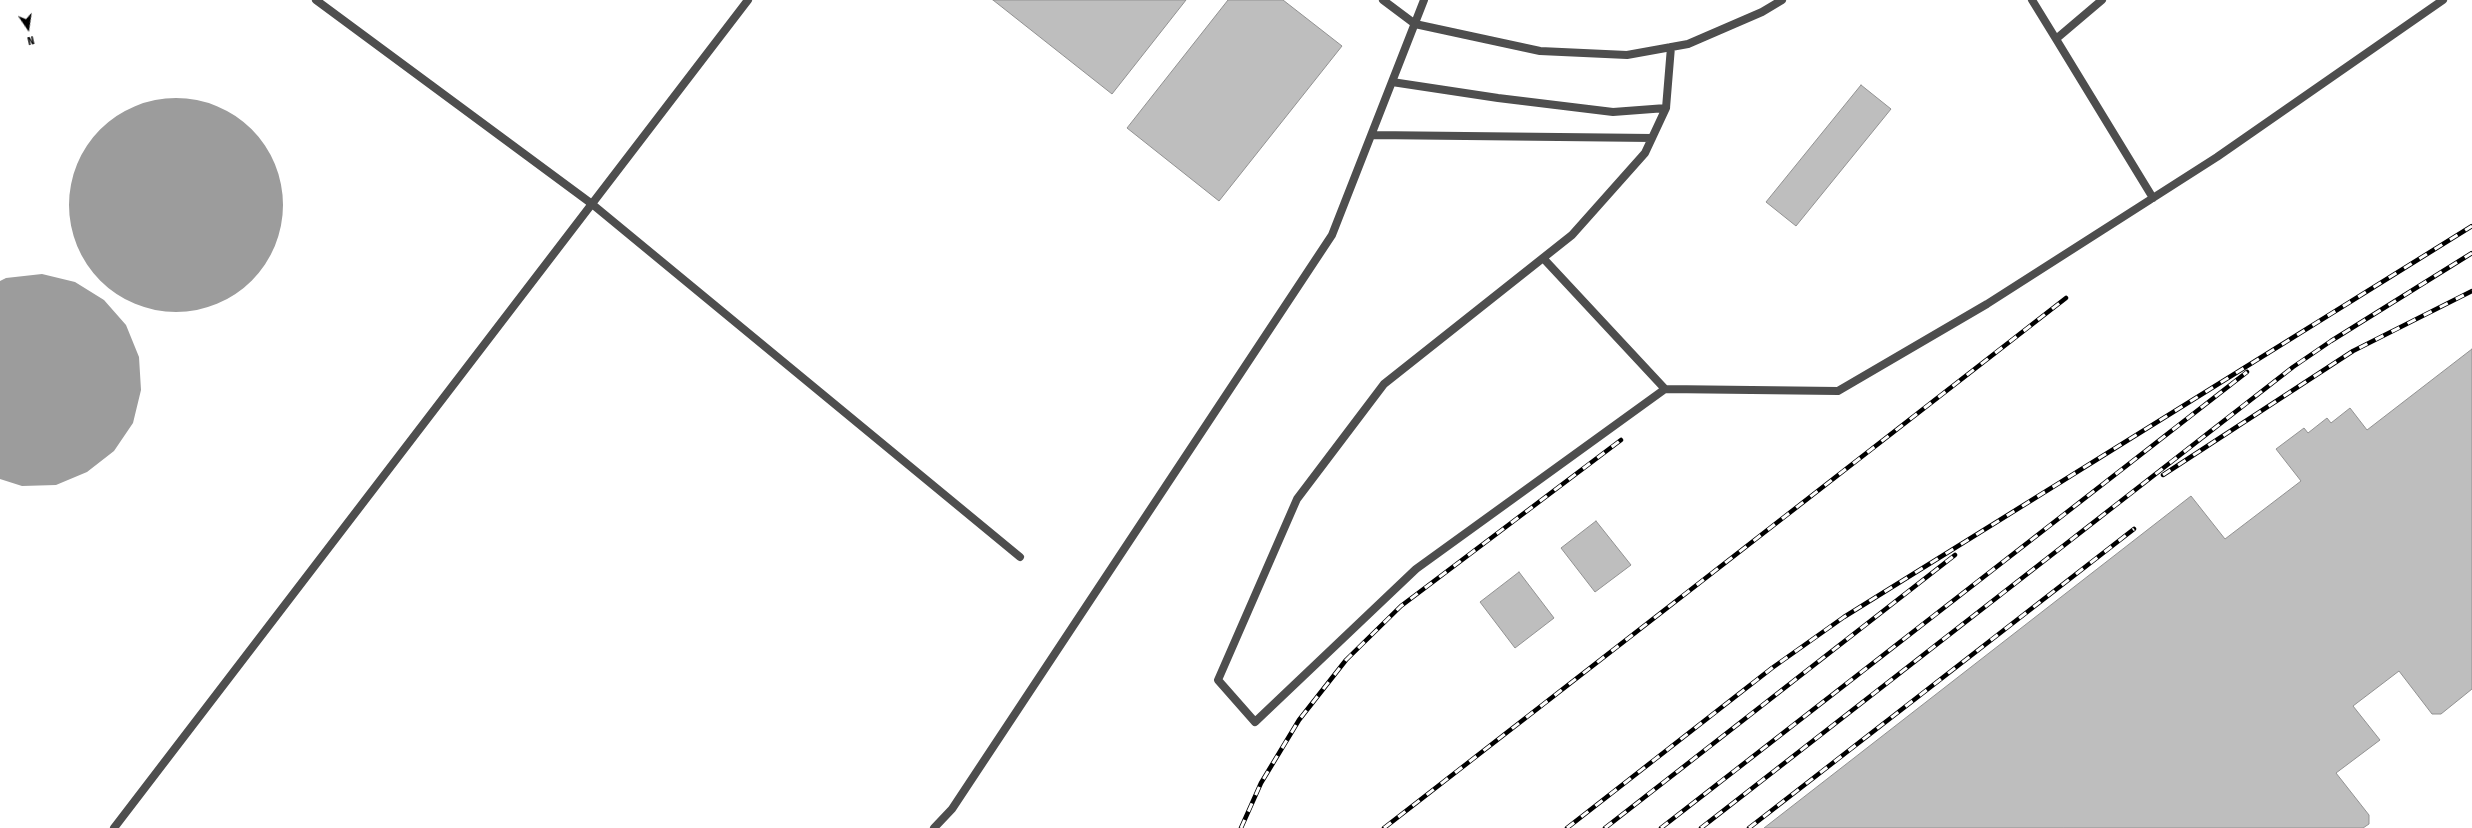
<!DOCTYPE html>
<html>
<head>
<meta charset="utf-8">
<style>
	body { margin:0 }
	#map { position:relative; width:2472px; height:828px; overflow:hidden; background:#fff; font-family:"Fira Sans Condensed",sans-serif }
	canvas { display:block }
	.north { position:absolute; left:8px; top:8px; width:40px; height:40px; -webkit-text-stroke:3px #fff; paint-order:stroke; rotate:167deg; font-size:11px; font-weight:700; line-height:16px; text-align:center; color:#000 }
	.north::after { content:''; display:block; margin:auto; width:14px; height:18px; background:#000; clip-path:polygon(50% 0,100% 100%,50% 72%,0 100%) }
</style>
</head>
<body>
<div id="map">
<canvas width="2472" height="828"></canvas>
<div class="north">N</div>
</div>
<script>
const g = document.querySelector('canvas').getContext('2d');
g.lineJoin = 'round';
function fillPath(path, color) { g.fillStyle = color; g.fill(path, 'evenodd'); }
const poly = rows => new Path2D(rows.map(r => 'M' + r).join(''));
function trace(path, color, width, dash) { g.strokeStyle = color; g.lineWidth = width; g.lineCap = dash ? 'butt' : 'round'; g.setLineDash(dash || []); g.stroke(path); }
fillPath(poly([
	'69 205a107 107 0 1 1 214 0a107 107 0 1 1-214 0Z',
	[42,274,75,282,104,300,126,325,139,357,141,390,133,423,114,451,87,472,56,485,22,486,0,479,0,281,6,278]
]), '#9c9c9c');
const building = poly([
	[993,0,1186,0,1112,94,993,0],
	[1228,0,1283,0,1342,46,1219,201,1127,128,1228,0],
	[1861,85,1891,109,1796,226,1766,202,1861,85],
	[2472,349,2472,689,2441,714,2432,714,2399,671,2353,706,2380,740,2336,773,2369,815,2369,824,2363,828,1764,828,2191,496,2225,539,2301,481,2276,449,2304,428,2308,433,2327,418,2331,423,2350,408,2367,430,2472,349],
	[1596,521,1631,565,1595,592,1561,548,1596,521],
	[1519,572,1554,618,1515,648,1480,602,1519,572]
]);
fillPath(building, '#bebebe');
trace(building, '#929292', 1);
trace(poly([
	[316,0,592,204,1020,557],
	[1383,0,1415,24,1540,51,1627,55,1688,44,1762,12,1782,0],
	[2032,0,2056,39,2102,0],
	[2056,39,2153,198],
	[1392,82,1498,98,1613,112,1666,108,1671,47],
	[1666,108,1645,153,1572,235,1384,384,1297,499,1218,680,1255,722,1416,569,1665,389,1838,391,1987,304,2217,157,2443,0],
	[1372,135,1652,138],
	[1543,258,1665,389],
	[114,828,748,0],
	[934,828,952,809,1332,235,1424,0]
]), '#4e4e4e', 8);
const rail = poly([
	[2163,475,2353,351,2472,291],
	[1241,828,1261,783,1299,720,1346,660,1401,606,1621,440],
	[1384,828,2066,298],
	[1567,828,1772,668,1844,617,2472,226],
	[1605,828,1955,555],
	[1661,828,2247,372],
	[1701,828,2293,367,2331,341,2472,253],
	[1749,828,2134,529]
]);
trace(rail, '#000', 4.5);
trace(rail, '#fff', 3, [9]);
</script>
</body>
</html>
